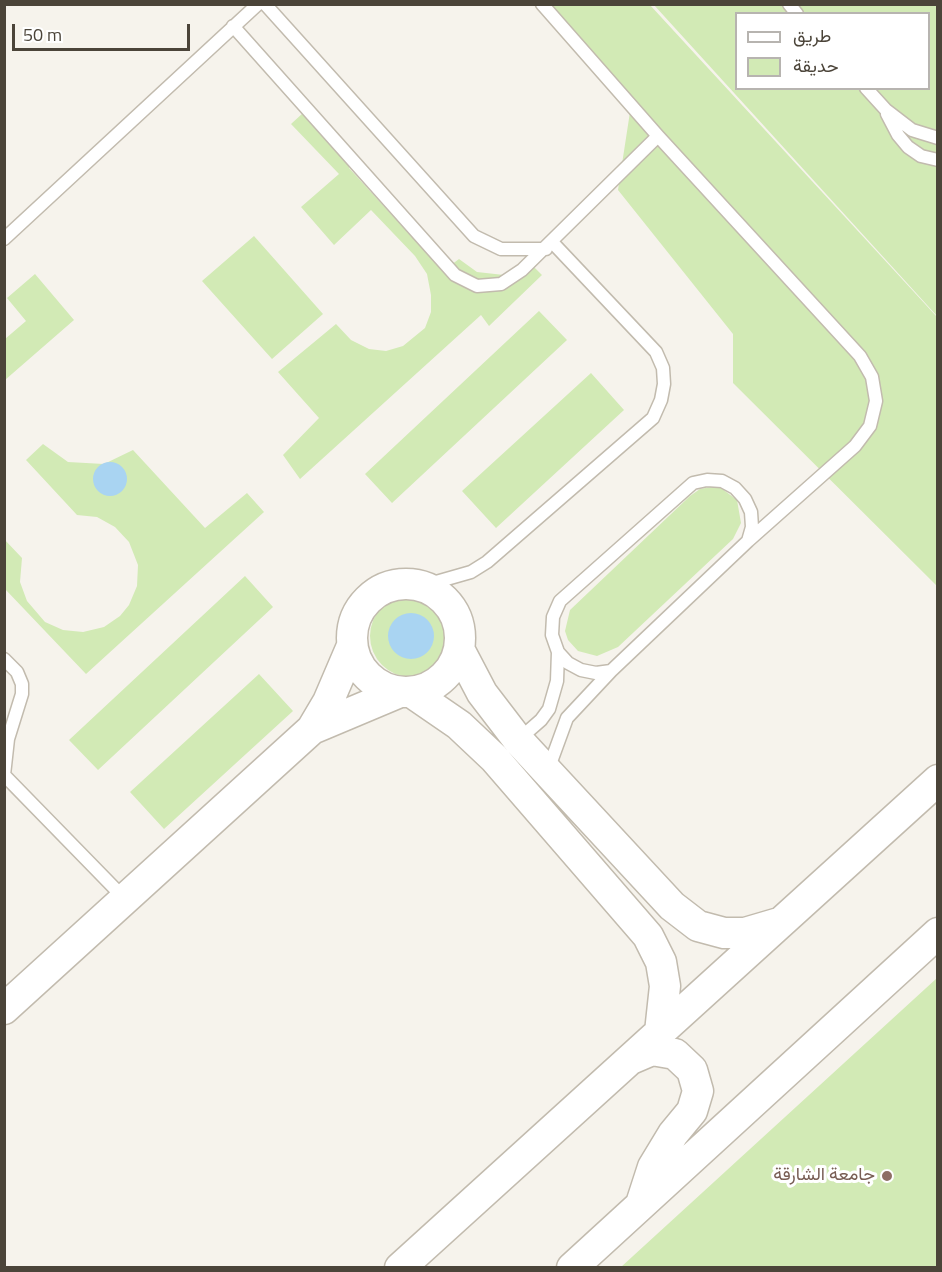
<!DOCTYPE html>
<html>
<head>
<meta charset="utf-8">
<style>
	body { margin:0 }
	#map { position:relative; width:942px; height:1272px; overflow:hidden; background:#f6f3ec; font-family:"Titillium Web",Vazirmatn,sans-serif }
	canvas { display:block }
	.frame { position:absolute; inset:0; border:6px solid #4b4439; pointer-events:none }
	.legend { position:absolute; left:735px; top:12px; width:195px; height:78px; box-sizing:border-box; background:#fff; border:2px solid #b7b4b0; margin:0; padding:8px 10px; list-style:none; font-size:18px; color:#4b4439 }
	.legend li { display:flex; align-items:center; gap:12px; height:30px }
	.legend b { width:30px; border:2px solid #b7b4b0 }
	.scale { position:absolute; left:12px; top:24px; width:178px; height:27px; box-sizing:border-box; border:3px solid #4b4439; border-top:0; padding-left:8px; font-size:18px; line-height:21px; white-space:nowrap; color:#4b4439; -webkit-text-stroke:4px #fff; paint-order:stroke }
</style>
</head>
<body>
<div id="map">
<canvas width="942" height="1272"></canvas>
<div class="frame"></div>
<ul class="legend">
<li><b style="height:8px;background:#fff"></b>طريق</li>
<li><b style="height:16px;background:#d2eab5"></b>حديقة</li>
</ul>
<div class="scale">50 m</div>
</div>
<script>
const g = document.querySelector('canvas').getContext('2d');
g.lineJoin = 'round';
function fillPath(path, color) { g.fillStyle = color; g.fill(path, 'evenodd'); }
const poly = rows => new Path2D(rows.map(r => 'M' + r).join(''));
function trace(path, color, width, dash) { g.strokeStyle = color; g.lineWidth = width; g.lineCap = dash ? 'butt' : 'round'; g.setLineDash(dash || []); g.stroke(path); }
function write(font, color, halo, rows, align = 'center') {
  g.font = font + ' "Titillium Web",Vazirmatn,sans-serif'; g.lineWidth = 6; g.setLineDash([]); g.textBaseline = 'middle'; g.strokeStyle = halo; g.fillStyle = color; for (const [text, x, y, turn = 0] of rows) {
    g.save(); g.translate(x, y); g.rotate((+turn || 0) * Math.PI / 180); g.textAlign = isNaN(turn) ? turn : align; if (halo) g.strokeText(text, 0, 0); g.fillText(text, 0, 0); g.restore();
  }
}
fillPath(poly([
	[547,5,650,5,937,317,937,586,733,383,733,334,618,190,632,99],
	[654,5,937,5,937,316],
	[736,14,928,14,928,88,736,88],
	[303,113,350,161,349,168,443,271,459,259,477,272,504,275,530,263,542,275,489,326,481,315,300,479,283,455,319,418,278,372,336,324,351,340,369,349,386,351,403,346,425,328,431,312,431,295,427,274,415,256,371,210,334,245,301,207,339,174,291,124],
	[254,236,323,314,272,359,202,281],
	[35,274,74,320,5,380,5,339,26,321,7,298],
	[539,311,567,340,392,503,365,474],
	[591,373,624,410,496,528,462,491],
	[43,444,68,462,104,464,133,450,205,528,247,493,264,512,86,674,5,589,4,539,22,558,20,582,27,601,45,622,63,630,83,632,104,627,120,616,129,605,137,586,138,565,129,542,115,527,97,517,77,515,26,460],
	[711,487,721,488,737,500,741,523,733,539,618,647,597,656,578,651,568,640,565,631,570,610,690,496,700,489],
	[245,576,273,607,98,770,69,740],
	'370 636a41 41 0 1 1 82 0a41 41 0 1 1-82 0Z',
	[259,674,293,711,164,829,130,792],
	[937,978,937,1267,621,1267]
]), '#d2eab5');
fillPath(poly([
	'93 479a17 17 0 1 1 34 0a17 17 0 1 1-34 0Z',
	'388 636a23 23 0 1 1 46 0a23 23 0 1 1-46 0Z'
]), '#a9d4f2');
const service = poly([
	[265,4,474,236,501,249,546,249],
	[542,4,658,136,860,356,872,377,876,401,870,426,855,446,748,541,611,671,596,673,581,670,568,663,558,652,552,635,553,617,560,601,693,483,707,480,722,481,735,488,745,499,751,512,752,527,748,541],
	[789,4,797,14],
	[233,26,455,275,477,286,501,284,522,270,658,136],
	[866,88,886,110,912,130,938,138],
	[887,114,898,135,908,147,921,156,938,160],
	[4,239,258,4],
	[422,586,471,572,487,562,653,418,661,400,664,384,663,368,656,352,552,242],
	[4,659,17,672,22,684,22,694,8,739,4,775,125,899],
	[517,741,541,720,549,709,557,681,558,652],
	[548,770,567,718,611,671]
]);
const tertiary = poly([
	'352 638a54 54 0 1 1 108 0a54 54 0 1 1-108 0Z',
	[460,651,482,693,518,740,672,906,698,926,724,933,745,933,779,923],
	[411,692,459,725,494,758,648,936,661,962,665,986,660,1032],
	[312,729,328,702,352,646],
	[4,1009,312,729,400,692],
	[631,1059,652,1050,675,1054,692,1070,698,1091,692,1111,673,1134,653,1167,641,1204],
	[400,1268,938,780],
	[572,1268,938,933]
]);
trace(service, '#c2bbae', 15);
trace(tertiary, '#c2bbae', 33);
trace(service, '#fff', 12);
trace(tertiary, '#fff', 30);
for (const [x, y, r, color] of [
	[887,1176,6,"#8d6e63"]
]) { const dot = new Path2D(); dot.arc(x, y, r, 0, 2 * Math.PI); g.fillStyle = color; g.fill(dot); trace(dot, '#fff', 2); }
write('18px', '#785e54', '#fff', [
	["جامعة الشارقة",875,1176]
], 'right');
</script>
</body>
</html>
